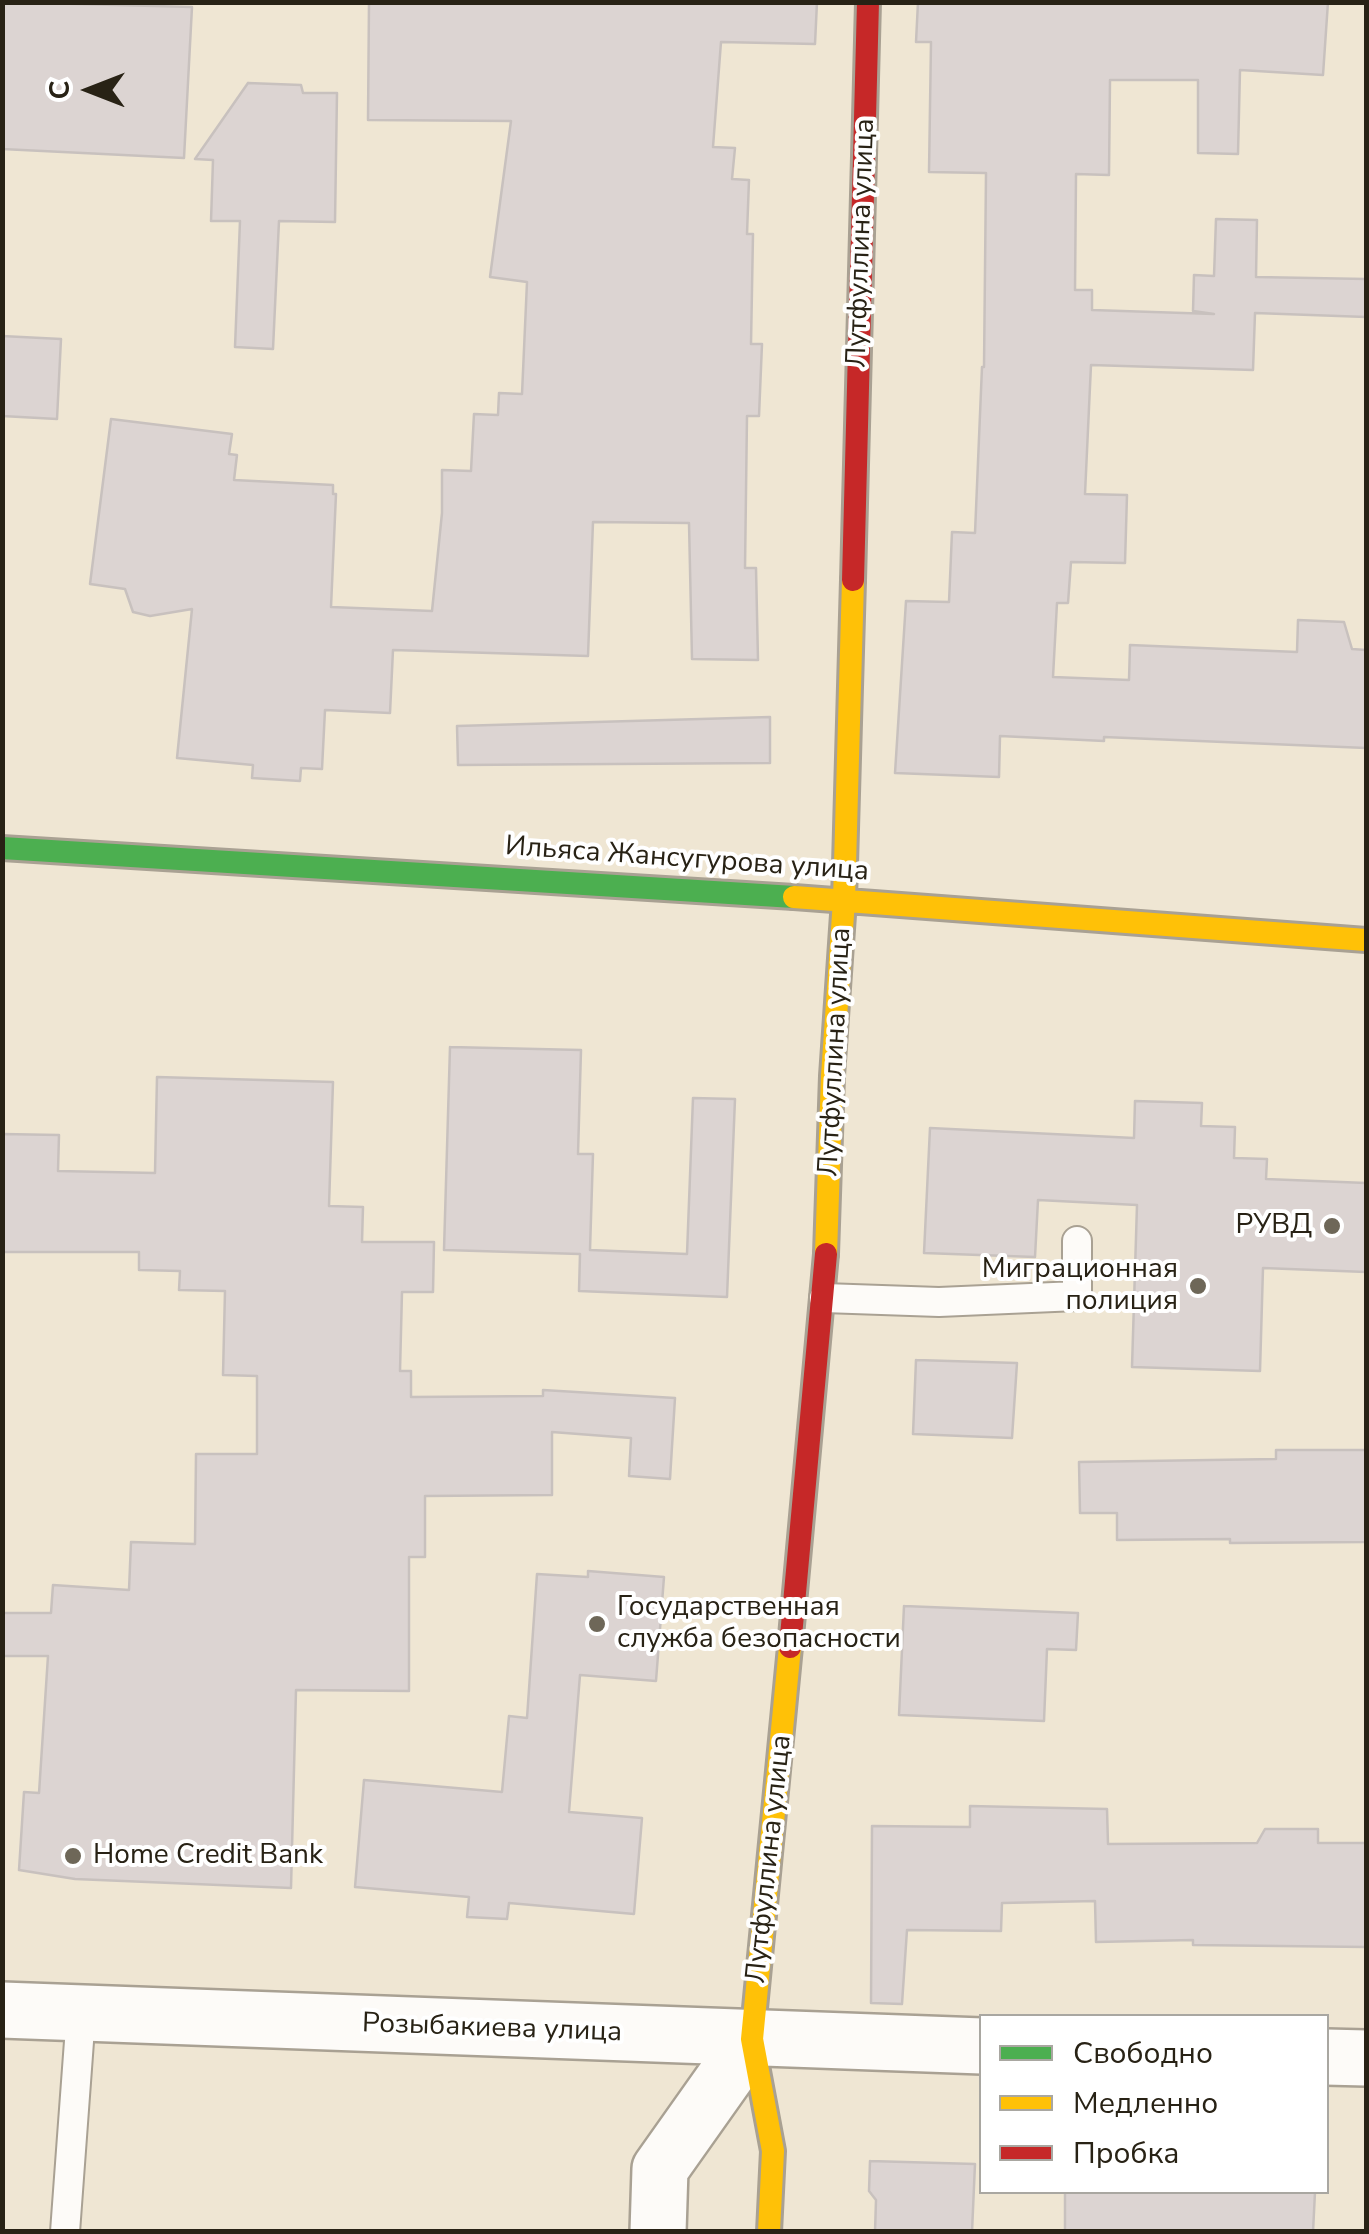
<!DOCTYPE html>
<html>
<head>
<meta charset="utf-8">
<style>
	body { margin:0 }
	#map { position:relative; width:1369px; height:2234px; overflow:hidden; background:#efe6d3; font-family:"Nunito Sans",sans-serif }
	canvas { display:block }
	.frame { position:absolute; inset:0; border:5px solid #282215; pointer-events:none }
	.legend { position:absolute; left:979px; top:2014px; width:350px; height:180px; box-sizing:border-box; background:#fff; border:2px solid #a9a7a1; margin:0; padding:12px 18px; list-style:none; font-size:30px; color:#282215 }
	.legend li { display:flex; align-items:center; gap:20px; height:50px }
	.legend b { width:50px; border:2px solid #a9a7a1 }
	.north { position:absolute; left:40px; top:40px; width:100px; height:100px; -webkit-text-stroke:8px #fff; paint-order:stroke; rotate:270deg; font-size:28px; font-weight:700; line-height:40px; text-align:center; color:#282215 }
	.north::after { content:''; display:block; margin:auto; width:35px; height:45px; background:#282215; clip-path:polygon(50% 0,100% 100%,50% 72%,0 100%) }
</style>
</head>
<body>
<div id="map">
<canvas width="1369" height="2234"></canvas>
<div class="frame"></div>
<ul class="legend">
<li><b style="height:12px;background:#4caf50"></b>Свободно</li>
<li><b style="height:12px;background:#ffc107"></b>Медленно</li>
<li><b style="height:12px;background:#c62828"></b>Пробка</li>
</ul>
<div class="north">С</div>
</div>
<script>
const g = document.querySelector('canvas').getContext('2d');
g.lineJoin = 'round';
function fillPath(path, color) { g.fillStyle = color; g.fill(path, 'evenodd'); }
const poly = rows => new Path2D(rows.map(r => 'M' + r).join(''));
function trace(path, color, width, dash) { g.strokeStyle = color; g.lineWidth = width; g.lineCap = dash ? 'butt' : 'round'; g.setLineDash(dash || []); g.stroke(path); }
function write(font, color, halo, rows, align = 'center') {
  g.font = font + ' "Nunito Sans",sans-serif'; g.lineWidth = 8; g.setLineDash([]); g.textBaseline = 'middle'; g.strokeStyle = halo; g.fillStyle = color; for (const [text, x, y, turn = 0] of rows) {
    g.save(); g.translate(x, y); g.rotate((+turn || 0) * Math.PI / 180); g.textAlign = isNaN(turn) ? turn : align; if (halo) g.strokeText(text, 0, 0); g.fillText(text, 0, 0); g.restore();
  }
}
const building = poly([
	[2,2,192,7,184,158,2,149,2,2],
	[369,2,817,2,815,44,721,42,713,147,735,148,732,179,749,180,747,234,753,234,751,344,762,344,759,416,747,416,745,568,756,568,758,660,692,659,689,523,593,522,588,656,393,650,390,713,325,710,322,769,301,768,300,781,252,778,253,765,177,758,192,609,150,616,133,612,125,589,90,584,111,419,232,434,229,454,237,455,234,480,333,485,333,494,336,494,331,607,432,611,442,513,442,470,471,471,474,414,498,415,499,393,522,394,527,282,490,277,511,121,368,120,369,2],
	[918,2,1328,2,1323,75,1240,70,1238,154,1198,153,1198,80,1110,80,1109,175,1076,174,1075,290,1092,290,1092,310,1214,314,1193,311,1194,275,1214,276,1216,219,1257,220,1256,277,1366,279,1366,317,1255,313,1253,370,1091,365,1085,494,1127,495,1125,563,1071,562,1068,603,1057,603,1053,677,1129,680,1130,645,1297,652,1298,620,1344,622,1352,649,1366,650,1366,748,1104,737,1104,741,1000,736,999,777,895,773,906,601,949,602,952,532,975,533,982,367,984,367,986,173,929,172,931,42,916,42,918,2],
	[248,83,301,85,303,93,337,93,335,222,279,221,273,349,235,347,240,221,211,221,213,160,195,159,248,83],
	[2,336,61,339,57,419,2,416,2,336],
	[770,717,770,763,458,765,457,726,770,717],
	[450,1047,581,1050,578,1154,593,1154,590,1250,687,1254,693,1098,735,1099,727,1297,579,1291,580,1254,444,1250,450,1047],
	[157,1077,333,1082,329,1206,363,1207,362,1242,434,1242,433,1292,402,1292,400,1371,411,1371,411,1397,543,1396,543,1390,675,1398,670,1479,629,1476,631,1438,552,1432,552,1495,425,1496,425,1557,409,1557,409,1691,296,1690,291,1888,75,1879,19,1870,24,1792,39,1793,48,1656,2,1656,2,1613,51,1613,53,1585,129,1590,131,1542,195,1544,196,1454,257,1454,257,1376,223,1375,225,1291,179,1290,180,1271,139,1270,139,1252,2,1252,2,1134,59,1135,58,1171,155,1173,157,1077],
	[1135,1101,1202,1103,1201,1126,1235,1127,1234,1158,1267,1159,1266,1179,1366,1183,1366,1272,1263,1268,1260,1371,1132,1367,1137,1205,1038,1200,1035,1257,924,1253,930,1128,1134,1138,1135,1101],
	[916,1360,1017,1363,1012,1438,913,1434,916,1360],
	[1276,1450,1366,1450,1366,1542,1230,1543,1230,1539,1117,1540,1117,1513,1080,1513,1079,1462,1276,1459,1276,1450],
	[588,1571,664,1577,656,1681,580,1675,569,1812,642,1818,634,1914,509,1903,507,1919,467,1917,469,1897,355,1887,364,1780,502,1792,509,1716,527,1718,537,1574,588,1577,588,1571],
	[904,1606,1078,1613,1076,1650,1047,1649,1044,1721,899,1715,904,1606],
	[970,1806,1107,1809,1108,1844,1257,1843,1265,1829,1318,1829,1318,1843,1366,1843,1366,1947,1193,1945,1193,1940,1096,1942,1095,1901,1002,1903,1001,1931,907,1930,902,2004,871,2003,872,1826,970,1827,970,1806],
	[870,2161,975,2164,972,2232,875,2232,876,2200,869,2191,870,2161],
	[1065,2192,1315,2192,1313,2232,1065,2232,1065,2192]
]);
fillPath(building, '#dcd4d2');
trace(building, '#c8c1be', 2.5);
const lane = poly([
	[824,1298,939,1302,1077,1296,1077,1241],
	[65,2232,81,2014]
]);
const street = poly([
	[2,2010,982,2046],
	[1326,2057,1366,2058],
	[658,2232,660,2169,752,2039]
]);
const fast = poly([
	[2,848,794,897]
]);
const slow = poly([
	[794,897,1366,940],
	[826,1254,832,1076,844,900,853,580],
	[769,2232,773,2151,752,2039,790,1647]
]);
const jam = poly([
	[853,580,868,2],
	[790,1647,826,1254]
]);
trace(lane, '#a9a193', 32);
trace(street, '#a9a193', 60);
trace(fast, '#a9a193', 28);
trace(slow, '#a9a193', 28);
trace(jam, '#a9a193', 28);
trace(lane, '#fdfbf8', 28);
trace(street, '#fdfbf8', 55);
trace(fast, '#4caf50', 22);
trace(slow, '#ffc107', 22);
trace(jam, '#c62828', 22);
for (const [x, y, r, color] of [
	[1332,1226,10,"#6e6758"],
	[1198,1286,10,"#6e6758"],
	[597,1624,10,"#6e6758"],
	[73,1856,10,"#6e6758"]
]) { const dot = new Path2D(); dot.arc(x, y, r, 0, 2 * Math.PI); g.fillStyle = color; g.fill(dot); trace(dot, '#fff', 4); }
write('28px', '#282215', '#fff', [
	["Лутфуллина улица",862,243,-88],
	["Ильяса Жансугурова улица",687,860,4],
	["Лутфуллина улица",836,1052,-87],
	["Лутфуллина улица",770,1859,-84],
	["Розыбакиева улица",492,2029,2]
]);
write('28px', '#282215', '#fff', [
	["РУВД",1312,1226],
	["Миграционная",1178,1270],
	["полиция",1178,1302],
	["Государственная",617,1608,"left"],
	["служба безопасности",617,1640,"left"],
	["Home Credit Bank",93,1856,"left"]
], 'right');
</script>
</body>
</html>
